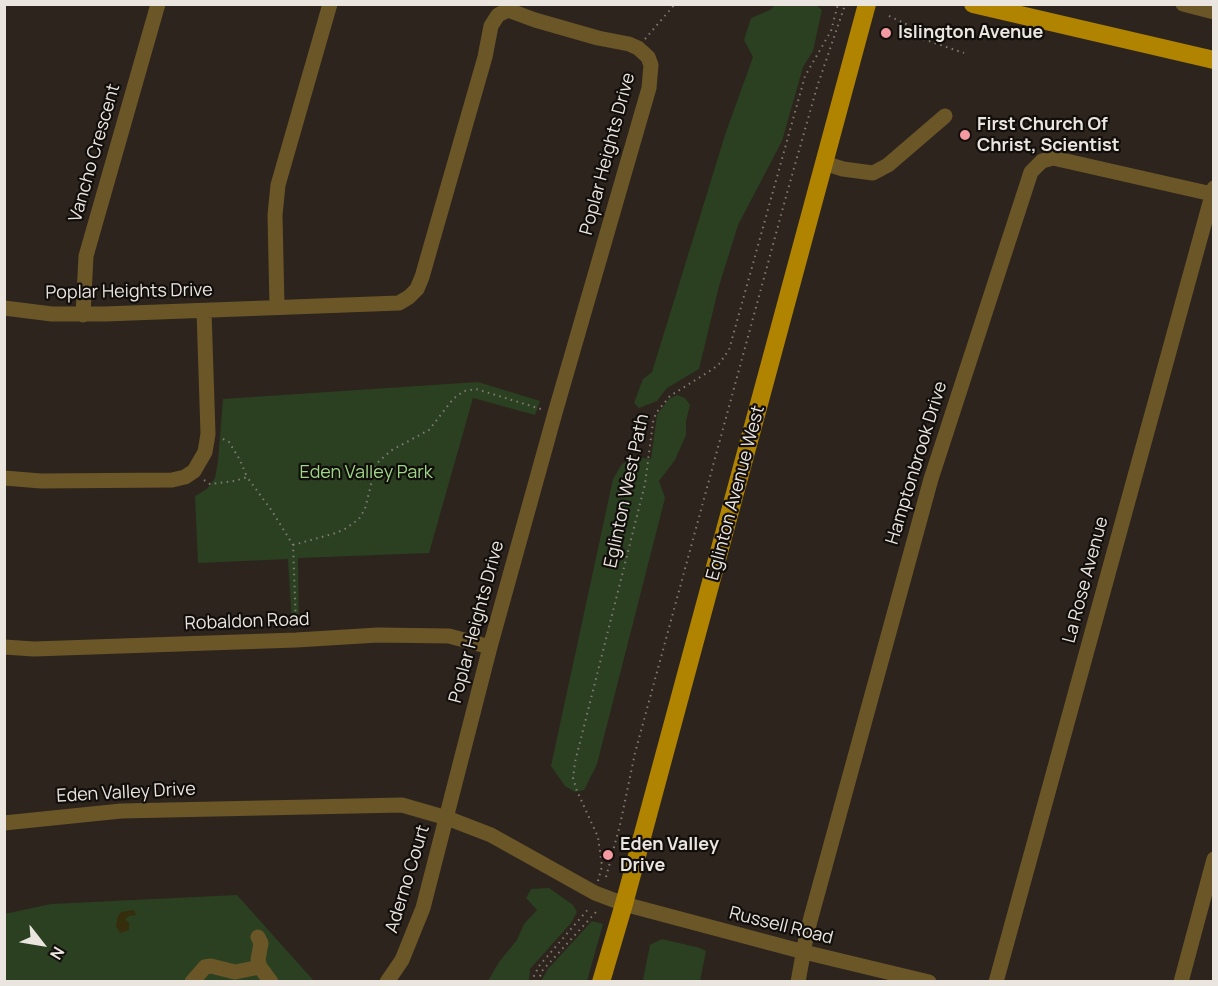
<!DOCTYPE html>
<html>
<head>
<meta charset="utf-8">
<style>
	body { margin:0 }
	#map { position:relative; width:1218px; height:986px; overflow:hidden; background:#2d241d; font-family:Manrope,sans-serif }
	canvas { display:block }
	.frame { position:absolute; inset:0; border:6px solid #ebe5e0; pointer-events:none }
	.north { position:absolute; left:12px; top:914px; width:60px; height:60px; -webkit-text-stroke:4px #120e0b; paint-order:stroke; rotate:121deg; font-size:16px; font-weight:700; line-height:24px; text-align:center; color:#ebe5e0 }
	.north::after { content:''; display:block; margin:auto; width:21px; height:27px; background:#ebe5e0; clip-path:polygon(50% 0,100% 100%,50% 72%,0 100%) }
</style>
</head>
<body>
<div id="map">
<canvas width="1218" height="986"></canvas>
<div class="frame"></div>
<div class="north">N</div>
</div>
<script>
const g = document.querySelector('canvas').getContext('2d');
g.lineJoin = 'round';
function fillPath(path, color) { g.fillStyle = color; g.fill(path, 'evenodd'); }
const poly = rows => new Path2D(rows.map(r => 'M' + r).join(''));
function trace(path, color, width, dash) { g.strokeStyle = color; g.lineWidth = width; g.lineCap = dash ? 'butt' : 'round'; g.setLineDash(dash || []); g.stroke(path); }
function write(font, color, halo, rows, align = 'center') {
  g.font = font + ' Manrope,sans-serif'; g.lineWidth = 4.5; g.setLineDash([]); g.textBaseline = 'middle'; g.strokeStyle = halo; g.fillStyle = color; for (const [text, x, y, turn = 0] of rows) {
    g.save(); g.translate(x, y); g.rotate((+turn || 0) * Math.PI / 180); g.textAlign = isNaN(turn) ? turn : align; if (halo) g.strokeText(text, 0, 0); g.fillText(text, 0, 0); g.restore();
  }
}
fillPath(poly([
	[776,4,816,5,822,10,813,51,803,67,782,141,738,225,719,286,699,369,667,388,657,401,639,408,634,403,643,379,652,372,725,135,753,57,744,40,751,18,770,10],
	[478,382,540,401,535,415,473,398,429,553,298,558,299,624,292,623,288,559,198,563,195,496,207,489,215,478,218,461,223,399],
	[677,395,685,398,690,405,686,421,686,435,675,460,659,481,665,498,597,764,584,790,575,792,565,786,551,766,613,479,622,464,636,457,651,459,657,415,669,399],
	[549,888,573,905,577,912,571,923,530,969,529,981,488,981,499,962,517,940,524,924,537,910,526,898,531,889],
	[237,895,314,981,5,981,4,914,51,904],
	[592,921,603,924,587,981,541,981,548,969],
	[662,939,700,948,706,951,700,981,641,981,643,980,650,945]
]), '#2a4021');
fillPath(poly([
	[134,910,136,915,129,916,125,919,129,923,129,930,120,933,116,926,118,916,121,912]
]), '#352d0c');
trace(poly([
	[889,16,906,24,920,38,964,53],
	[645,39,675,4],
	[223,439,229,442,240,460,247,477],
	[204,480,210,484,235,481,247,477,272,511,293,545,296,625],
	[293,545,336,533,345,529,359,519,365,509,375,468,379,461,392,450,429,430,453,399,464,391,476,389,541,409],
	[606,877,620,825,635,753,787,193,817,87,845,5],
	[598,881,602,866,598,837,577,791,573,778,575,762,645,484,653,422,656,413,670,396,713,369,719,364,729,350,805,76,831,31,838,4],
	[531,982,539,966,590,907],
	[538,982,542,971,596,912]
]), '#837b75', 2, [1.5, 4.5]);
trace(poly([
	[1183,4,1214,12],
	[824,163,843,169,873,173,888,165,945,116],
	[277,307,275,215,278,185,330,4],
	[4,308,52,314,105,314,399,303,409,297,417,289,422,277,485,57,491,26,498,15,508,10,535,20,598,38,629,44,638,48,648,57,651,65,649,88,555,413,490,647,423,908,402,960,387,982],
	[83,315,86,256,158,4],
	[4,478,41,481,172,480,185,477,194,471,205,452,208,434,204,311],
	[4,647,34,649,296,640,378,635,449,636,490,647],
	[4,823,121,811,402,805,447,818,491,835,595,893,624,904,804,952,929,982],
	[258,937,261,943,258,960,260,967,271,982],
	[192,982,205,967,211,966,235,972,260,967],
	[798,982,807,932,931,479,1031,172,1042,161,1053,158,1212,194],
	[996,982,1214,188],
	[1181,982,1214,859]
]), '#6b5628', 15);
trace(poly([
	[973,4,1214,60],
	[601,982,624,904,867,4]
]), '#b08400', 18);
for (const [x, y, r, color] of [
	[886,33,6,"#f49aa1"],
	[965,135,6,"#f49aa1"],
	[608,855,6,"#f49aa1"]
]) { const dot = new Path2D(); dot.arc(x, y, r, 0, 2 * Math.PI); g.fillStyle = color; g.fill(dot); trace(dot, '#120e0b', 2); }
write('bold 18px', '#ebe5e0', '#120e0b', [
	["Islington Avenue",898,33],
	["First Church Of",977,125],
	["Christ, Scientist",977,146],
	["Eden Valley",620,845],
	["Drive",620,866]
], 'left');
write('18px', '#ebe5e0', '#120e0b', [
	["Vancho Crescent",95,153,-74],
	["Poplar Heights Drive",608,154,-75],
	["Poplar Heights Drive",129,292,-1],
	["Hamptonbrook Drive",917,463,-73],
	["Eglinton West Path",627,491,-78],
	["Eglinton Avenue West",736,493,-75],
	["La Rose Avenue",1086,580,-75],
	["Robaldon Road",247,622,-2],
	["Poplar Heights Drive",477,622,-75],
	["Eden Valley Drive",126,793,-3],
	["Aderno Court",408,879,-73],
	["Russell Road",781,926,14]
]);
write('18px', '#9cd686', '#120e0b', [
	["Eden Valley Park",366,473]
]);
</script>
</body>
</html>
